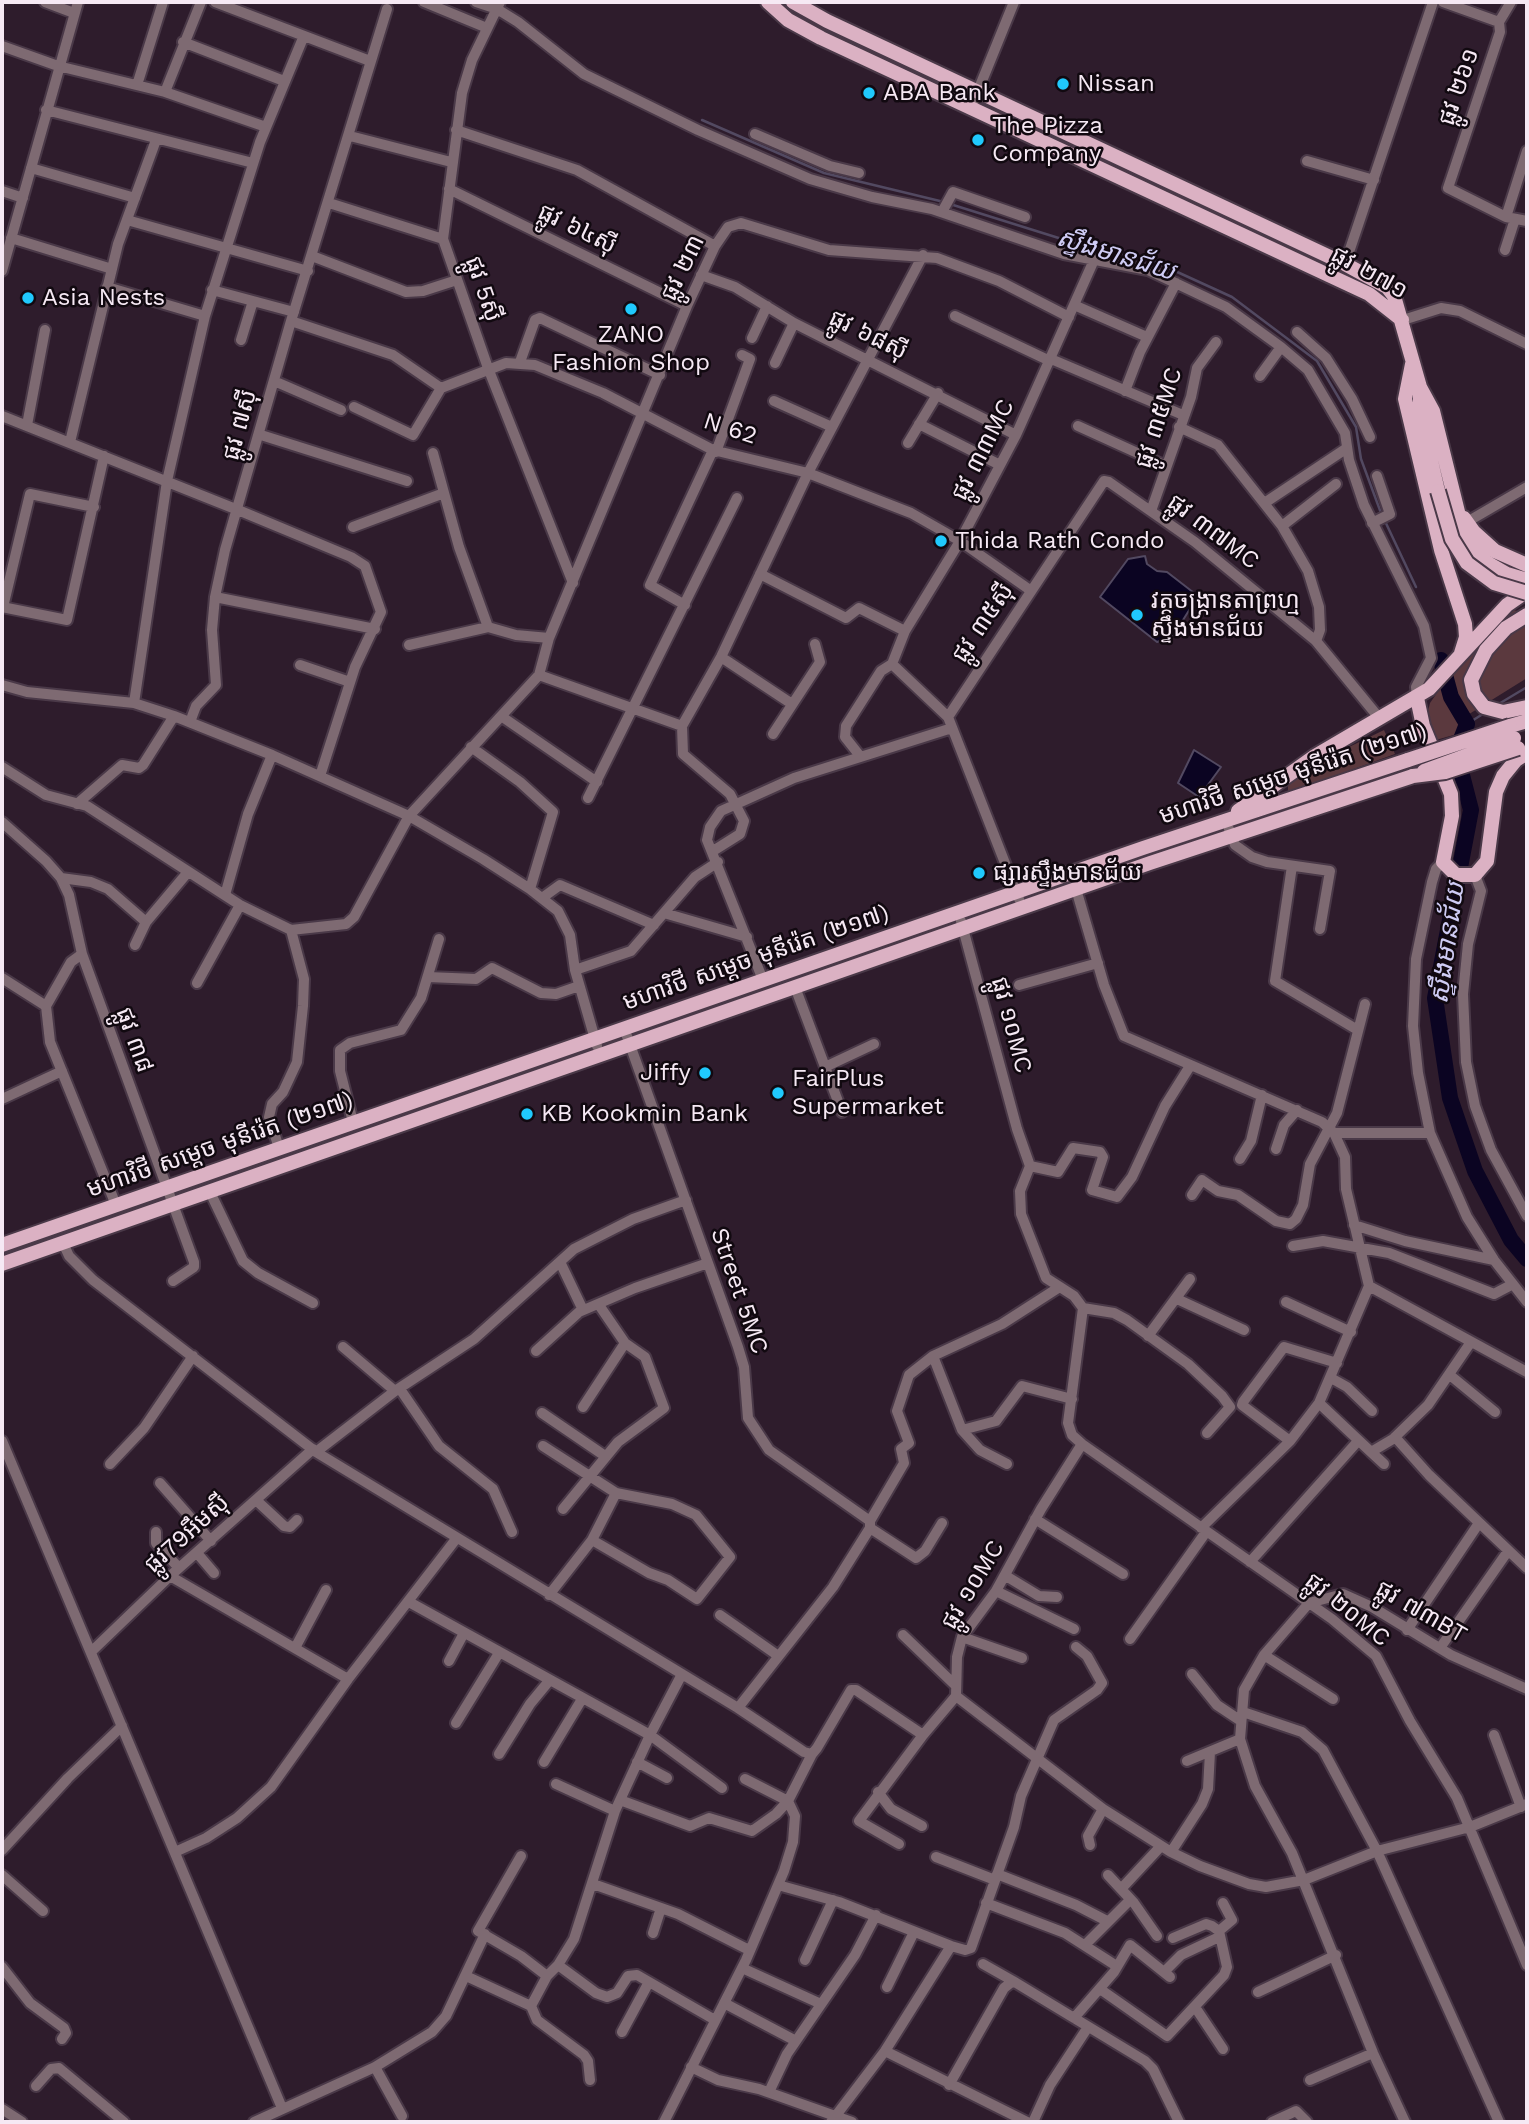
<!DOCTYPE html>
<html>
<head>
<meta charset="utf-8">
<style>
	body { margin:0 }
	#map { position:relative; width:1529px; height:2124px; overflow:hidden; background:#2e1c2c; font-family:"Work Sans",sans-serif }
	canvas { display:block }
	.frame { position:absolute; inset:0; border:4px solid #f6e9f4; pointer-events:none }
</style>
</head>
<body>
<div id="map">
<canvas width="1529" height="2124"></canvas>
<div class="frame"></div>
</div>
<script>
const g = document.querySelector('canvas').getContext('2d');
g.lineJoin = 'round';
function fillPath(path, color) { g.fillStyle = color; g.fill(path, 'evenodd'); }
const poly = rows => new Path2D(rows.map(r => 'M' + r).join(''));
function trace(path, color, width, dash) { g.strokeStyle = color; g.lineWidth = width; g.lineCap = dash ? 'butt' : 'round'; g.setLineDash(dash || []); g.stroke(path); }
function write(font, color, halo, rows, align = 'center') {
  g.font = font + ' "Work Sans","Noto Sans Khmer",sans-serif'; g.lineWidth = 5; g.setLineDash([]); g.textBaseline = 'middle'; g.strokeStyle = halo; g.fillStyle = color; for (const [text, x, y, turn = 0] of rows) {
    g.save(); g.translate(x, y); g.rotate((+turn || 0) * Math.PI / 180); g.textAlign = isNaN(turn) ? turn : align; if (halo) g.strokeText(text, 0, 0); g.fillText(text, 0, 0); g.restore();
  }
}
fillPath(poly([
	[1513,610,1527,613,1527,678,1466,716,1449,678],
	[1441,687,1445,700,1460,725,1457,734,1436,740,1427,715,1430,703],
	[1384,730,1395,754,1288,793,1288,785,1297,778,1349,747]
]), '#5b393e');
const water = poly([
	[1145,556,1147,564,1157,571,1167,572,1198,596,1173,636,1157,642,1100,597,1128,559,1145,556],
	[1194,750,1221,767,1199,797,1178,783,1194,750]
]);
fillPath(water, '#0b0422');
trace(water, '#524961', 2);
trace(poly([
	[702,120,824,173,944,202],
	[950,204,1081,245,1151,260,1232,297,1317,361,1356,427,1361,459,1381,513],
	[1384,519,1416,587],
	[1497,705,1527,687],
	[1467,724,1486,712]
]), '#524961', 2.5);
trace(poly([
	[1441,660,1451,697,1467,724,1456,752,1471,810,1435,998,1450,1098,1475,1171,1511,1240,1527,1259]
]), '#0b0422', 16);
const minor = poly([
	[45,2,74,13],
	[215,2,370,61],
	[424,2,487,28],
	[476,2,497,9,518,22,584,74,698,130,810,179,872,197,932,209,1064,254,1148,270,1226,307,1281,347,1308,370,1345,433,1349,460,1364,505,1424,626,1431,658,1416,687,1417,698],
	[500,2,472,60,462,93,443,239,488,368,573,583],
	[1443,2,1499,22],
	[1511,2,1499,22,1500,32,1448,188,1506,217,1527,221],
	[183,42,284,81],
	[2,46,58,66,165,92,266,127],
	[137,85,163,2],
	[165,92,201,2],
	[971,108,1014,2],
	[46,110,253,163],
	[456,130,577,170,715,246],
	[755,134,830,166,859,173],
	[350,136,451,162],
	[1307,161,1374,180],
	[31,168,135,198],
	[449,189,687,306],
	[2,191,23,198],
	[329,203,443,239],
	[942,212,953,192,1025,217],
	[1506,217,1527,151],
	[127,220,308,271],
	[11,238,112,269],
	[1505,250,1515,219],
	[312,256,406,292,423,291,457,280],
	[1345,264,1433,2],
	[2,271,78,2],
	[701,275,735,287,794,323,1016,435],
	[107,287,205,316],
	[212,290,294,312],
	[1074,305,1147,337],
	[955,316,1050,361],
	[1403,320,1441,308,1460,311,1527,344],
	[291,321,393,355,441,388],
	[1297,332,1326,358,1352,399,1370,437],
	[752,338,767,306],
	[241,340,253,301],
	[1051,359,1183,415],
	[520,362,535,320,540,318,660,375],
	[775,363,794,323],
	[1260,376,1281,347],
	[274,381,341,410],
	[1125,391,1140,352,1176,283],
	[774,401,832,427],
	[354,407,413,435,441,388,506,363,535,365,603,393,713,450,808,473,911,513,960,541,1030,590],
	[2,416,238,510,351,557,365,566,381,612,355,667,320,776],
	[919,424,1000,465],
	[27,425,45,330],
	[1078,426,1166,466],
	[1179,427,1218,445,1282,526,1308,571,1319,607,1320,630,1316,641],
	[261,435,407,481],
	[70,442,118,244,156,140],
	[908,443,938,393],
	[716,452,750,359,742,355],
	[433,453,459,547,488,627,516,635,549,638],
	[1266,502,1347,448],
	[1151,511,1191,397,1197,368,1216,342],
	[1467,522,1527,487],
	[1372,523,1390,514,1377,476],
	[1282,526,1336,484],
	[353,527,444,493],
	[760,574,846,618,859,608,905,631],
	[215,597,375,629],
	[685,605,650,585,713,450],
	[2,607,67,620,104,456],
	[3,607,30,494,94,507],
	[409,645,488,627],
	[721,657,792,704],
	[892,664,948,717,1019,899],
	[300,665,350,682],
	[539,675,682,726],
	[2,685,27,692,134,703,174,716,272,755,409,816,483,859,530,889,558,911,570,935,575,970,597,1046],
	[134,703,167,481,205,316,260,142,303,38],
	[501,716,597,782],
	[948,717,1104,481,1109,482,1195,542,1316,641,1380,719],
	[190,722,196,706,216,685,212,630,215,597,225,550,291,321,387,9],
	[773,734,820,662,815,644],
	[471,747,520,782,553,812,530,889],
	[860,756,845,737,846,726,881,671,892,664,905,631,960,541,1016,435,1094,260],
	[2,767,46,795,87,806,240,905,291,930,346,924,354,917,409,816,539,675,549,638,687,306,715,246,728,227,741,223,829,250,937,258,999,281,1069,317],
	[588,798,737,498],
	[77,804,122,765,139,768,143,765,174,716],
	[2,822,46,861,61,878,69,895,82,954,194,1262,194,1267,173,1281],
	[1229,829,1235,845,1252,857,1267,862,1330,871,1320,929],
	[713,851,740,834,744,821,730,794,683,754,682,726,721,657,808,473,923,255],
	[1443,862,1436,869,1432,882,1416,959,1413,1026,1418,1073,1430,1133,1467,1217,1494,1260,1527,1302],
	[1292,866,1275,981,1356,1029],
	[1475,875,1481,891,1468,944,1463,994,1466,1062,1475,1106,1491,1150,1527,1216],
	[61,878,91,882,108,889,146,922],
	[1076,889,1104,985,1124,1036,1322,1122,1334,1133,1345,1157,1346,1189,1369,1286,1319,1403,1290,1441,1201,1528],
	[225,895,248,814,272,755],
	[542,898,560,885,654,925],
	[664,913,747,937],
	[961,921,1017,1129,1030,1166,1020,1191,1021,1214,1046,1278,1074,1296,1083,1308,1068,1423,1072,1435,1082,1444,1041,1509,996,1591,962,1637,957,1657,956,1696,1103,1809,1171,1852,1200,1866,1249,1884,1266,1887,1304,1880,1377,1851,1470,1827,1527,1804],
	[135,945,146,922,188,872],
	[575,970,631,951,695,877,718,862],
	[428,977,476,979,492,968,541,993,556,994,579,986],
	[2,978,46,1006,50,1042,116,1205],
	[763,980,707,840,710,827,721,811,794,778,952,728],
	[197,983,240,905],
	[1019,985,1098,963],
	[795,987,842,1112],
	[46,1006,71,962,82,954],
	[624,1028,738,1347,744,1367,748,1418,769,1450,870,1521],
	[825,1067,874,1044],
	[2,1099,62,1071],
	[353,1122,340,1071,340,1050,350,1043,401,1030,421,998,439,939],
	[1334,1133,1430,1133],
	[279,1148,269,1117,272,1104,283,1092,297,1062,303,1006,304,979,291,930],
	[1276,1149,1284,1125,1297,1110],
	[1240,1159,1251,1141,1262,1095],
	[1030,1166,1058,1172,1073,1148,1100,1152,1103,1157,1092,1190,1117,1197,1132,1177,1165,1106,1190,1066],
	[210,1192,243,1261,258,1273,313,1303],
	[1192,1195,1202,1180,1218,1191,1238,1195,1276,1221,1290,1224,1296,1219,1303,1205,1310,1164,1337,1113,1365,1004],
	[1354,1225,1405,1241,1494,1260],
	[63,1243,69,1256,93,1280,316,1452,738,1708,804,1752,812,1754,817,1748,851,1690,856,1690,923,1735,956,1696],
	[1293,1246,1323,1241,1389,1253,1494,1294,1513,1284],
	[561,1264,583,1310],
	[1369,1286,1527,1372],
	[1177,1299,1244,1330],
	[1286,1302,1351,1332],
	[1083,1308,1114,1313,1127,1320,1188,1364,1222,1396,1230,1407,1207,1433],
	[1148,1336,1190,1279],
	[343,1347,395,1391],
	[536,1351,579,1312,635,1288,708,1263],
	[933,1356,962,1430,980,1450,1007,1464],
	[1451,1376,1495,1412],
	[1331,1378,1347,1387,1372,1411],
	[400,1389,439,1446,493,1489,512,1532],
	[1319,1403,1371,1452,1393,1439,1428,1405,1471,1342],
	[583,1407,625,1343],
	[542,1413,605,1456],
	[962,1430,996,1421,1022,1386,1072,1399],
	[1395,1437,1429,1475,1527,1568],
	[2,1441,282,2108],
	[1290,1441,1242,1405,1243,1402,1284,1347,1337,1363],
	[1082,1444,1332,1619,1376,1656,1410,1721,1457,1798,1527,1965],
	[543,1446,616,1493,672,1504,696,1515,730,1557,697,1599,668,1580,649,1573,592,1540],
	[316,1452,395,1391,474,1339,574,1249,633,1219,686,1200],
	[1371,1452,1384,1464],
	[110,1464,144,1428,193,1356],
	[160,1483,211,1541],
	[256,1500,284,1526,290,1527,297,1520],
	[563,1509,618,1442,664,1408,645,1357,625,1343,599,1305],
	[1035,1519,1123,1574],
	[870,1528,916,1558,925,1551,942,1523],
	[156,1532,156,1543,179,1568],
	[197,1553,214,1573],
	[1250,1562,1358,1441],
	[170,1576,348,1679],
	[1006,1576,1039,1596,1057,1597],
	[996,1591,1074,1629],
	[549,1595,592,1540,616,1493],
	[409,1602,650,1735,682,1674],
	[720,1615,777,1655],
	[1407,1630,1479,1523],
	[903,1635,954,1684],
	[962,1637,1022,1658],
	[1130,1639,1206,1532],
	[295,1648,326,1590],
	[1440,1648,1508,1551],
	[91,1652,170,1576,313,1449],
	[1264,1655,1333,1699],
	[449,1661,464,1633],
	[1192,1674,1217,1705,1241,1721],
	[738,1708,833,1587,870,1528,870,1521,904,1463,901,1449,909,1443,897,1411,909,1375,933,1356,1002,1324,1058,1288],
	[1243,1712,1302,1732,1323,1750,1377,1851,1499,2122],
	[456,1723,499,1653],
	[1494,1735,1521,1807],
	[499,1754,530,1704,549,1681],
	[1187,1761,1240,1739],
	[544,1762,582,1699],
	[637,1762,667,1778],
	[556,1784,615,1811],
	[878,1792,891,1809,922,1826],
	[620,1800,690,1826,709,1818,752,1831,776,1814,788,1801,812,1754],
	[899,1844,859,1821,923,1735],
	[1090,1845,1088,1836,1103,1809],
	[2,1850,68,1778,122,1726],
	[175,1852,206,1838,237,1818,271,1787,348,1679,456,1539],
	[1171,1852,1202,1804,1208,1789,1210,1752],
	[521,1856,478,1931,521,1956,547,1976],
	[936,1857,995,1880],
	[997,1874,1076,1905,1107,1921],
	[2,1875,43,1911],
	[1108,1875,1134,1903,1157,1936],
	[593,1884,678,1914,749,1950],
	[778,1885,839,1902,951,1946,965,1950,971,1948,1014,1827,1021,1796,1054,1720,1097,1690,1102,1683,1087,1656,1076,1647],
	[1121,1889,1161,1846],
	[986,1903,1065,1933,1115,1965],
	[1219,1931,1232,1920,1223,1903],
	[653,1933,661,1908],
	[1086,1944,1130,1900],
	[805,1960,833,1900],
	[983,1964,1013,1981],
	[558,1965,596,1993,607,1997,617,1993,628,1976,637,1975,715,2020],
	[2,1967,30,2003,64,2028,66,2033,62,2039],
	[742,1968,821,2004],
	[1164,1972,1181,1955,1219,1937],
	[466,1976,531,2006],
	[887,1987,914,1932],
	[1100,1989,1167,2036,1224,1975,1227,1967,1219,1931,1212,1926,1206,1924,1173,1938],
	[1258,1992,1336,1955],
	[724,2003,796,2041],
	[1195,2007,1223,2049],
	[1074,2018,1114,1972,1130,1945,1170,1977],
	[622,2032,649,1982],
	[885,2051,1027,2122],
	[375,2067,402,2116],
	[691,2067,718,2080,759,2089,852,2122],
	[590,2080,588,2061,584,2055,537,2020,531,2006,547,1976,558,1965,574,1939,615,1811,650,1735,722,1788],
	[1310,2080,1373,2053],
	[949,2085,1004,1988,1013,1981,1145,2061,1153,2069,1179,2122],
	[36,2086,51,2069,59,2068,124,2122],
	[769,2092,787,2054,855,1955,876,1915],
	[2,2109,22,2122],
	[254,2122,375,2067,432,2032,446,2016,485,1934],
	[664,2122,746,1960,784,1871,793,1842,795,1816,788,1801,745,1779],
	[831,2122,885,2051,951,1946],
	[1033,2122,1050,2085,1088,2027],
	[1272,2122,1296,2111,1307,2122],
	[1405,2122,1373,2053,1292,1853,1255,1786,1240,1739,1244,1690,1264,1655,1309,1603,1343,1594,1372,1607,1451,1655,1527,1689]
]);
const major = poly([
	[768,2,788,20,821,38,1369,294,1402,320],
	[793,2,827,21,1345,264,1387,287,1394,296,1420,387,1433,411,1463,532,1486,562,1507,574,1527,580],
	[1412,364,1405,399,1441,550,1465,624,1466,637,1461,653],
	[1420,388,1420,414,1438,491],
	[1464,518,1474,532,1495,551,1527,565],
	[1527,615,1506,628,1486,650,1471,680,1474,694,1484,707,1503,712,1527,707],
	[1417,698,1423,726,1451,794,1452,816,1443,862,1456,875,1475,875,1487,861,1496,792,1503,776,1516,760,1527,753],
	[1510,726,1527,721],
	[1238,811,1315,756,1429,689,1507,605,1527,591],
	[2,1245,1143,848,1408,760],
	[2,1264,1150,863,1413,776]
]);
trace(minor, '#4a3948', 14);
trace(major, '#4a3948', 18);
trace(minor, '#7e6a72', 10);
trace(major, '#dbb1c3', 14);
const majorBridge = poly([
	[1438,491,1452,539,1467,563,1494,583,1527,593],
	[1408,760,1510,726],
	[1424,771,1514,738],
	[1413,776,1445,772,1518,748]
]);
trace(majorBridge, '#4a3948', 18, []);
trace(majorBridge, '#dbb1c3', 14);
for (const [x, y, r, color] of [
	[1063,84,7,"#20c9fd"],
	[869,93,7,"#20c9fd"],
	[978,140,7,"#20c9fd"],
	[28,298,7,"#20c9fd"],
	[631,309,7,"#20c9fd"],
	[941,541,7,"#20c9fd"],
	[1137,615,7,"#20c9fd"],
	[979,873,7,"#20c9fd"],
	[705,1073,7,"#20c9fd"],
	[778,1093,7,"#20c9fd"],
	[527,1114,7,"#20c9fd"]
]) { const dot = new Path2D(); dot.arc(x, y, r, 0, 2 * Math.PI); g.fillStyle = color; g.fill(dot); trace(dot, '#110910', 2.5); }
write('24px', '#f6e9f4', '#110910', [
	["Nissan",1077,84],
	["ABA Bank",883,93],
	["The Pizza",992,126],
	["Company",992,154],
	["Asia Nests",42,298],
	["ZANO",631,335,"center"],
	["Fashion Shop",631,363,"center"],
	["Thida Rath Condo",955,541],
	["វត្តចង្ក្រានតាព្រហ្ម",1151,601],
	["ស្ទឹងមានជ័យ",1151,629],
	["ផ្សារស្ទឹងមានជ័យ",993,873],
	["Jiffy",691,1073,"right"],
	["FairPlus",792,1079],
	["Supermarket",792,1107],
	["KB Kookmin Bank",541,1114]
], 'left');
write('24px', '#f6e9f4', '#110910', [
	["ផ្លូវ ២៦១",1459,87,-71],
	["ផ្លូវ ៦៤ស៊ី",577,229,26],
	["ផ្លូវ ២៣",683,268,-64],
	["ផ្លូវ ២៧១",1369,273,29],
	["ផ្លូវ 5ស៊ី",483,289,71],
	["ផ្លូវ ៦៨ស៊ី",868,335,26],
	["ផ្លូវ ៣៥MC",1159,418,-72],
	["ផ្លូវ ៧ស៊ី",240,425,-75],
	["N 62",730,429,18],
	["ផ្លូវ ៣៣MC",983,450,-63],
	["ផ្លូវ ៣៧MC",1213,532,37],
	["ផ្លូវ ៣៥ស៊ី",983,623,-56],
	["មហាវិថី សម្តេច មុនីរ៉េត (២១៧)",1293,774,-18],
	["មហាវិថី សម្តេច មុនីរ៉េត (២១៧)",756,958,-19],
	["ផ្លូវ ១០MC",1011,1025,75],
	["ផ្លូវ ៣៨",134,1040,70],
	["មហាវិថី សម្តេច មុនីរ៉េត (២១៧)",220,1145,-19],
	["Street 5MC",739,1291,71],
	["ផ្លូវ79អឹមស៊ី",187,1534,-42],
	["ផ្លូវ ១០MC",973,1585,-59],
	["ផ្លូវ ២០MC",1347,1610,39],
	["ផ្លូវ ៧៣BT",1421,1612,30]
]);
write('italic 26px', '#cfccf5', '#110910', [
	["ស្ទឹងមានជ័យ",1116,255,17],
	["ស្ទឹងមានជ័យ",1448,943,-82]
]);
</script>
</body>
</html>
